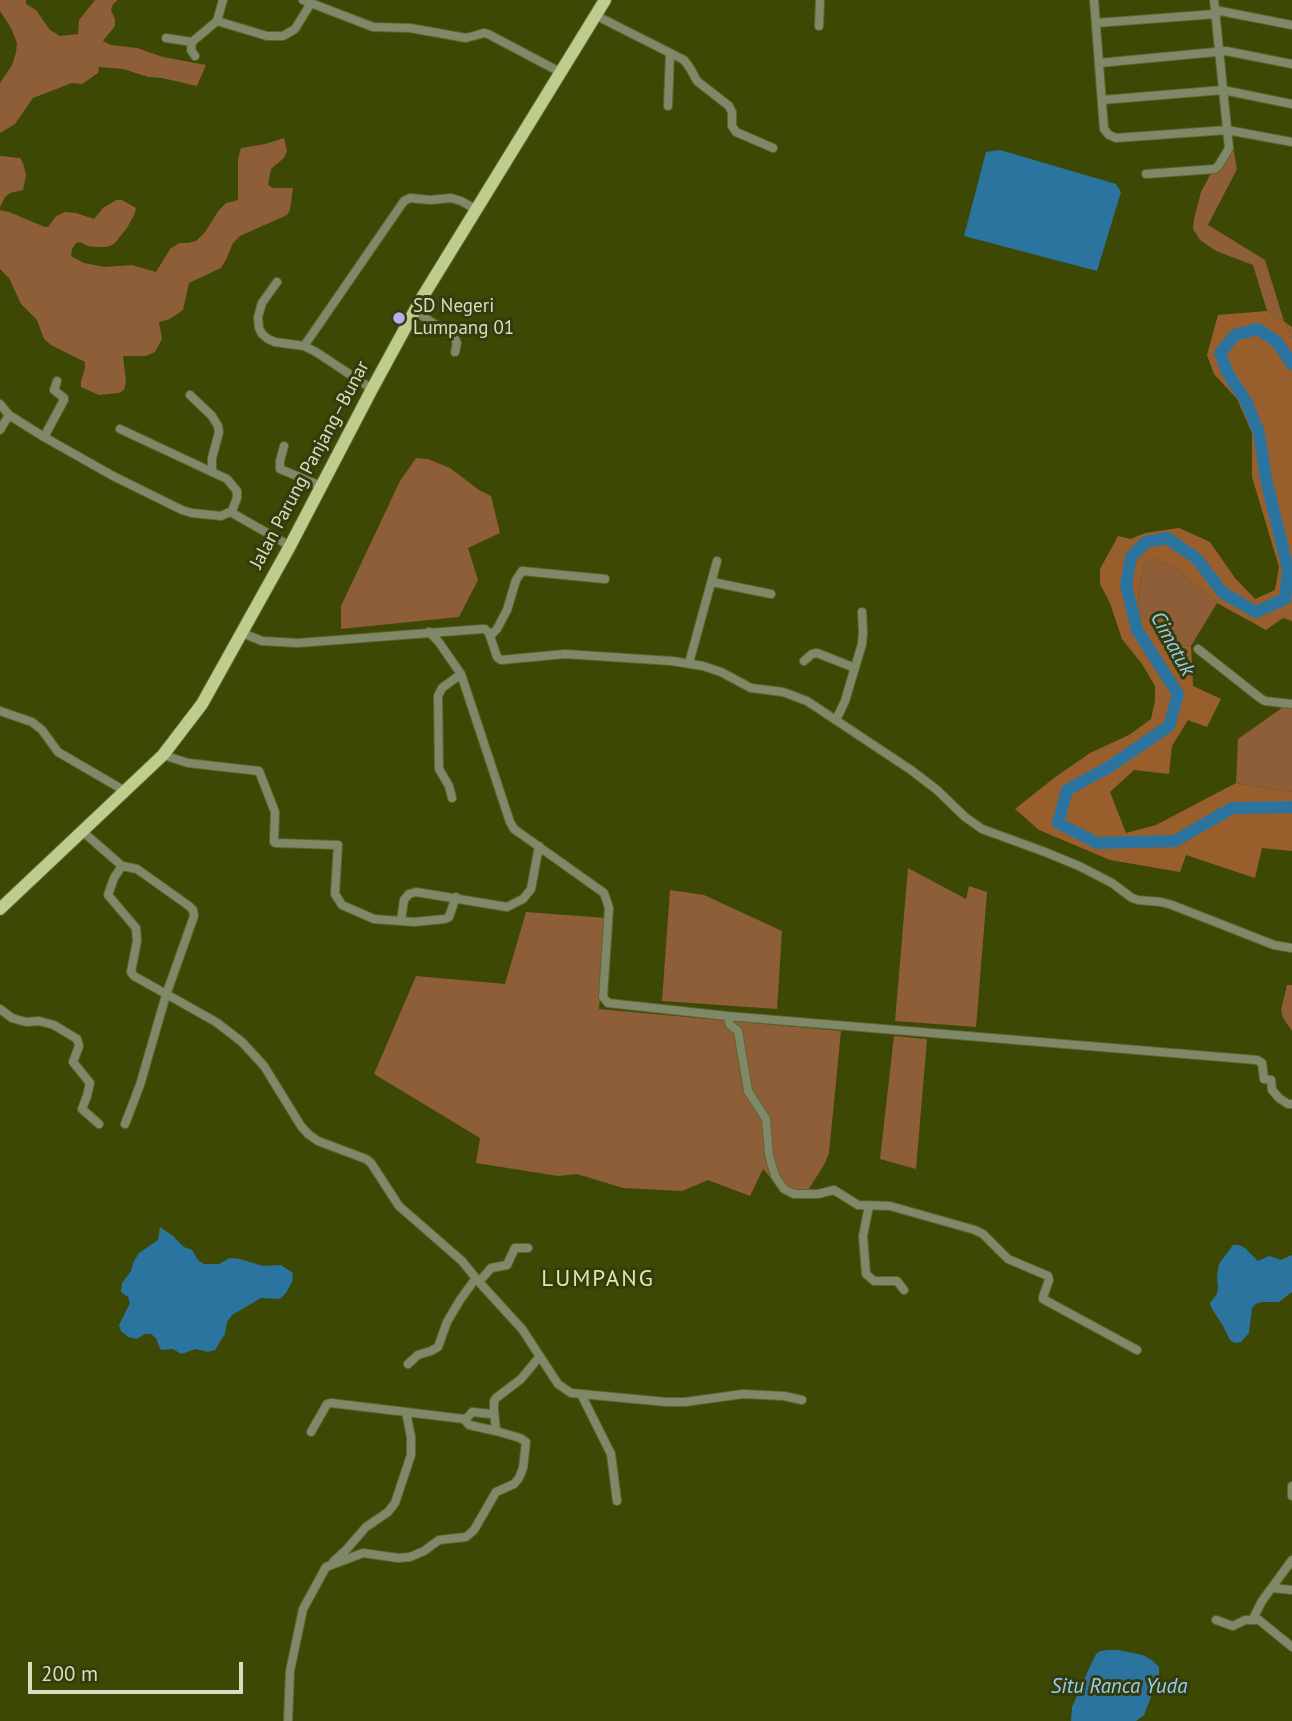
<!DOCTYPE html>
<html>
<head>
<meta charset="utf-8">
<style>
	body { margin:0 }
	#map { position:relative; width:1292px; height:1721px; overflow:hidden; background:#3d4805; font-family:"PT Sans",sans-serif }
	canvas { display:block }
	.scale { position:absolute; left:28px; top:1662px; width:215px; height:32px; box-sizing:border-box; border:4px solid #d6debf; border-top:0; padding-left:9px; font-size:21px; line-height:24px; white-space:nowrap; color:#d6debf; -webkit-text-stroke:5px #343c0d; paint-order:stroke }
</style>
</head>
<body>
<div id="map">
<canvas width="1292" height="1721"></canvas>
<div class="scale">200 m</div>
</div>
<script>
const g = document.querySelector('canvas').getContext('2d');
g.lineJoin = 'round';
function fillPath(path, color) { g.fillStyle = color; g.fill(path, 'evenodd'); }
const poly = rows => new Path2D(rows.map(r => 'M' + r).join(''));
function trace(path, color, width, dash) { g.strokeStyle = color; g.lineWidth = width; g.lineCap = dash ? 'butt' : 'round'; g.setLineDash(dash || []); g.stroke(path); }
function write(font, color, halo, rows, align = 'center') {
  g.font = font + ' "PT Sans",sans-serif'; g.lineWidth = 6; g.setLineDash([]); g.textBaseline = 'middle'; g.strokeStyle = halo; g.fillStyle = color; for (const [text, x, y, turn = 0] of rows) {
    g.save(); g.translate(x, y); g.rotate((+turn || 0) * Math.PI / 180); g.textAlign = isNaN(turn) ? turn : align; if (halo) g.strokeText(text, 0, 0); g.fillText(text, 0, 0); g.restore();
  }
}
fillPath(poly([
	[0,0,26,0,26,4,36,10,50,30,60,36,78,34,79,20,95,0,118,0,113,4,111,10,115,19,115,26,103,41,111,45,137,48,163,57,206,65,197,86,162,78,148,77,123,69,99,67,98,73,82,84,72,83,33,98,15,124,0,133,0,83,12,65,16,53,17,43,11,28,0,11],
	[1231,135,1237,169,1208,225,1265,260,1284,321,1292,327,1292,337,1284,321,1267,311,1253,265,1216,251,1200,240,1193,229,1194,219,1201,192],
	[284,138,287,151,284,158,271,169,268,184,269,186,273,188,293,188,290,210,287,215,240,236,233,243,226,260,221,268,189,283,183,310,170,319,159,322,162,339,155,352,146,356,123,356,126,382,124,390,119,393,99,395,81,387,81,381,85,368,85,362,51,345,44,339,37,320,21,304,9,278,0,269,0,210,9,212,45,227,48,227,56,216,65,212,76,213,94,219,103,208,116,200,122,200,136,208,135,213,127,228,114,244,107,247,97,247,88,246,80,242,76,243,72,249,71,256,84,263,105,267,132,265,156,272,170,249,179,243,188,243,196,241,205,232,219,210,226,203,235,201,238,199,238,159,241,148,265,144],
	[0,156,20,158,23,163,26,175,23,190,10,193,5,197,0,207],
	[416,458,428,459,450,468,479,490,491,496,500,533,468,548,478,580,459,617,341,629,341,606,400,481],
	[1152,558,1178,570,1217,603,1191,646,1170,644,1138,610,1139,590,1144,564],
	[1286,705,1292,706,1292,792,1236,783,1238,739],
	[908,868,966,899,969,886,987,892,976,1027,895,1021],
	[670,890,704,895,782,931,777,1009,662,1001],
	[526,912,606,918,599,1009,841,1031,829,1153,824,1165,805,1195,777,1185,763,1169,750,1196,708,1180,682,1191,623,1188,577,1174,558,1176,476,1163,480,1138,374,1074,416,976,505,984],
	[1287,985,1292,985,1292,1031,1283,1018,1281,1010],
	[894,1036,927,1039,916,1169,880,1159]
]), '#8d5e37');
fillPath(poly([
	[1267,311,1284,321,1292,337,1292,621,1283,618,1266,630,1217,603,1178,570,1152,558,1144,564,1139,590,1138,610,1170,644,1191,646,1193,686,1221,699,1207,727,1188,720,1172,746,1169,774,1134,770,1110,792,1126,833,1156,825,1236,783,1292,792,1292,851,1262,848,1255,878,1186,855,1180,872,1110,860,1039,830,1015,809,1054,778,1090,753,1129,735,1151,719,1155,701,1155,686,1142,664,1122,639,1110,603,1100,584,1100,569,1118,536,1131,539,1145,533,1179,528,1210,542,1235,578,1255,599,1275,590,1279,567,1252,477,1252,433,1237,399,1214,374,1207,355,1218,315]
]), '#985f2d');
fillPath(poly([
	[1000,150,1116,184,1121,192,1097,271,964,236,986,152],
	[160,1227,173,1236,184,1247,192,1250,198,1260,204,1264,219,1264,230,1258,240,1259,263,1266,281,1265,293,1273,292,1282,286,1293,280,1299,261,1298,232,1315,227,1322,225,1334,215,1350,208,1352,196,1349,181,1354,173,1349,163,1350,160,1349,156,1338,151,1334,145,1334,137,1339,128,1337,121,1331,119,1325,130,1303,128,1297,121,1292,122,1283,131,1271,133,1263,139,1253,158,1240],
	[1233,1245,1239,1245,1245,1248,1258,1261,1269,1256,1281,1260,1292,1255,1292,1292,1279,1302,1262,1302,1256,1304,1252,1308,1249,1333,1241,1342,1235,1343,1230,1340,1222,1324,1212,1309,1210,1303,1217,1294,1218,1288,1217,1276,1219,1264],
	[1109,1650,1118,1650,1143,1655,1153,1661,1159,1667,1159,1676,1144,1715,1136,1721,1071,1721,1072,1707,1092,1662,1096,1654,1100,1651]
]), '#2b749f');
trace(poly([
	[1292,364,1277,342,1258,329,1235,335,1220,353,1228,374,1246,401,1259,433,1266,479,1288,569,1285,599,1256,612,1223,593,1196,558,1167,538,1146,542,1131,557,1126,585,1137,630,1178,694,1169,726,1109,767,1067,790,1058,823,1097,843,1175,841,1232,808,1292,807]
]), '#2b749f', 12);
const minor = poly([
	[303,0,373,27,410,28,466,38,484,33,488,34,560,72],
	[1094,0,1104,129,1109,135,1116,138,1227,130,1292,142],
	[1215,10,1292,25],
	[595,15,684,60,690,68,697,81,729,106,732,112,732,126,736,132,773,148],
	[217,21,267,36,283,36,295,29,311,3],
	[1096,23,1216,14],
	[819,26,820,0],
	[166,38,192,42],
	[192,42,217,21,223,0],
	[192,42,191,50,195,56],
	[1099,63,1226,51,1292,64],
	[1102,100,1223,90,1292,104],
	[668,106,670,53],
	[1146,174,1215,169,1219,165,1229,148,1214,0],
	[277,282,262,303,258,317,259,328,262,334,268,339,275,342,304,346,316,352,372,389],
	[415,311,454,337,457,343,455,352],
	[304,346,404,201,410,198,430,200,451,198,461,201,477,210],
	[190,395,212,416,218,426,219,432,212,458,212,472],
	[0,404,9,415,44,437,113,476,182,510,192,513,221,516,232,511],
	[120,429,227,479,237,491,237,498,232,511,234,514,290,546],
	[0,430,9,415],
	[44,437,64,400,64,398,54,390,57,381],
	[284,446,280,461,280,469,321,486],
	[712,582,771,594],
	[429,632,438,641,461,674,510,822,514,829,604,893,609,908,603,997,608,1003,727,1016,1257,1060,1262,1063,1264,1079,1271,1080,1272,1090,1279,1098,1288,1104,1292,1104],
	[242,633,262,641,298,643,482,629,485,629,489,633,497,657,501,660,565,654,672,661,703,666,721,672,751,688,783,692,807,701,911,770,937,790,965,817,982,829,1045,852,1079,866,1112,883,1132,898,1138,900,1161,902,1172,905,1274,945,1292,948],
	[490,636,497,629,507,610,516,580,522,571,605,579],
	[1198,649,1260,698,1265,701,1292,704],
	[804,661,812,654,817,653,855,668],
	[689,663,717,561],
	[0,711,32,722,42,730,58,752,125,791],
	[836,720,845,701,862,644,863,632,862,612],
	[163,755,188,763,259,771,275,812,274,842,276,843,338,845,335,894,342,905,374,919,414,922,445,919,449,917,456,897],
	[452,798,449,786,439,769,438,696,442,688,461,674],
	[82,831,122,866,137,869,189,906,193,910,194,916,166,995,140,1085,125,1124],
	[122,866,114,878,108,895,136,928,137,941,131,972,134,976,216,1022,242,1042,264,1066,301,1126,308,1134,318,1141,366,1159,371,1163,399,1206,462,1261,479,1282,522,1329,558,1384,571,1393,666,1402,685,1402,743,1394,784,1396,802,1400],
	[401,921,404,900,409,894,416,892,507,907,523,899,531,889,539,846],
	[0,1009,12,1018,26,1022,39,1021,54,1025,77,1039,79,1046,73,1062,90,1083,87,1096,82,1109,99,1124],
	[727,1016,730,1025,738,1031,748,1091,766,1119,769,1155,775,1176,784,1189,794,1194,818,1194,834,1190,858,1205,890,1206,975,1230,983,1234,1008,1259,1048,1276,1049,1280,1043,1297,1043,1299,1137,1350],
	[869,1206,863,1236,866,1274,874,1281,897,1281,904,1290],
	[479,1282,491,1268,507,1265,515,1248,528,1248],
	[408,1364,418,1355,431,1351,438,1347,447,1322,460,1300,476,1278],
	[581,1394,611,1454,617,1501],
	[464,1419,469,1425,496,1431],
	[311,1432,327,1404,331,1403,464,1419,468,1417,472,1412,491,1414,494,1411,494,1401,496,1398,521,1379,540,1356],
	[1292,1486,1292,1496],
	[333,1562,346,1550,366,1527,388,1512,395,1503,411,1455,411,1437,406,1412],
	[1273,1588,1292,1590],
	[1253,1619,1262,1601,1292,1560],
	[1216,1620,1233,1626,1245,1620,1259,1620,1292,1647],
	[288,1721,290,1671,303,1609,326,1567,363,1553,398,1558,410,1557,424,1551,439,1540,466,1537,474,1530,496,1492,514,1484,519,1478,523,1468,526,1442,520,1438,496,1431,494,1411]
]);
const primary = poly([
	[0,909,163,755,202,704,290,546,372,389,420,301,605,0]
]);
trace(minor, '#5c662a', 10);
trace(primary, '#5c662a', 14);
trace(minor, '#80886a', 8);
trace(primary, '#becc8e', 12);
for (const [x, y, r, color] of [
	[399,318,7,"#c1a8f3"]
]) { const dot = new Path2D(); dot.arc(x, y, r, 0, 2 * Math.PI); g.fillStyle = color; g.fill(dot); trace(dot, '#343c0d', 2.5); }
write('19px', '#d6debf', '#343c0d', [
	["SD Negeri",413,307],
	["Lumpang 01",413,329]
], 'left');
write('19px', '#d6debf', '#343c0d', [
	["Jalan Parung Panjang–Bunar",310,465,-62]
]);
write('italic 21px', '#96ccf1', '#343c0d', [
	["Cimatuk",1172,644,61],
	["Situ Ranca Yuda",1119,1687]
]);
g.letterSpacing = '2px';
write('23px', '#daeaa9', '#343c0d', [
	["LUMPANG",598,1279]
]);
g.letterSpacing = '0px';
</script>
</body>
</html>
